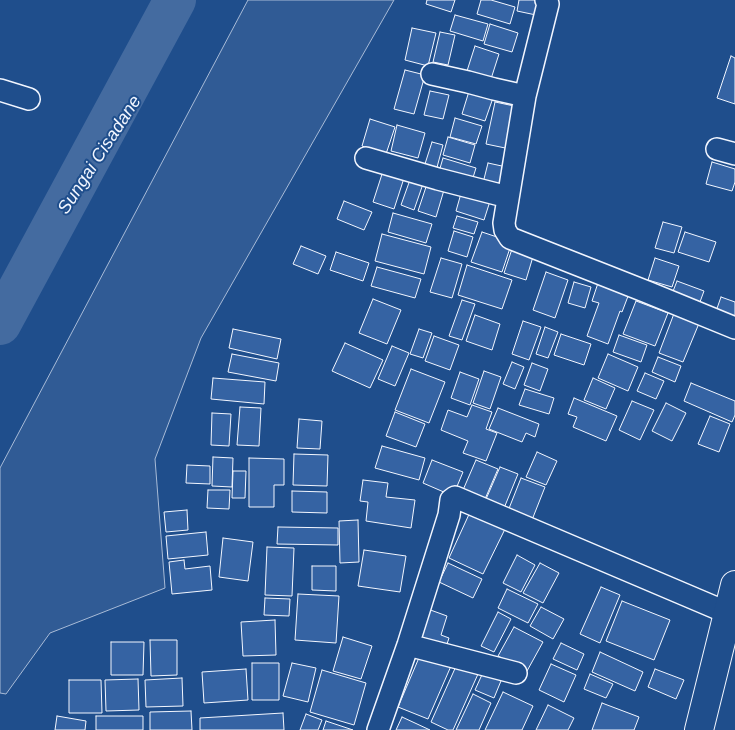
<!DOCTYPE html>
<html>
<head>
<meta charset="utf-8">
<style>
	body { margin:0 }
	canvas { display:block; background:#1f4e8c }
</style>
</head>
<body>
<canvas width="735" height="730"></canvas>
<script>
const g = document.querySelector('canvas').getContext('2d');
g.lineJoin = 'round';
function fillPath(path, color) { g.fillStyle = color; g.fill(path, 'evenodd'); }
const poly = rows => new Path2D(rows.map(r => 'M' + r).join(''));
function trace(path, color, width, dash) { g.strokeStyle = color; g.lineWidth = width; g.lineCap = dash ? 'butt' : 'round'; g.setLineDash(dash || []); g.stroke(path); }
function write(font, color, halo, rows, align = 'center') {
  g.font = font + ' Arial,sans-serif'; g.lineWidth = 4; g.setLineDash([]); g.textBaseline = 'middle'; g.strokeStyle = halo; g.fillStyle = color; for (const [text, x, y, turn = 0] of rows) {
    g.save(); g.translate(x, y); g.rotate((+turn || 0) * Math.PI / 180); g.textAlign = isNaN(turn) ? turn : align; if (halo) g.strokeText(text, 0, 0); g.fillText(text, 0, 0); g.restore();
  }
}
const built = poly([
	[248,0,394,0,201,338,155,459,165,588,50,633,6,694,0,693,0,468,248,0]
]);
fillPath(built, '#305b95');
trace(built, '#a8bbd7', 1);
trace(poly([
	[0,324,175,0]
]), '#446ba0', 42);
const building = poly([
	[427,0,455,0,451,12,426,4,427,0],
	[481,0,491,0,515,7,510,24,477,14,481,0],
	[519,0,540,0,536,15,517,11,519,0],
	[455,15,488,24,483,41,450,31,455,15],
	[490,24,518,33,512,52,484,44,490,24],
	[412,28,436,33,428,66,405,60,412,28],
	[440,32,455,35,448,65,433,62,440,32],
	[475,46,499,54,490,82,466,74,475,46],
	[731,56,735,58,735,104,717,98,731,56],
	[405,70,425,75,414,114,394,109,405,70],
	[470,88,494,95,485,121,462,114,470,88],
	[430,91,449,95,443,119,424,115,430,91],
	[495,102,519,107,510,149,486,144,495,102],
	[455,118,482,126,476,144,450,137,455,118],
	[370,119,395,127,386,154,362,146,370,119],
	[397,125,425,133,418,158,391,151,397,125],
	[448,137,475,145,470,163,443,155,448,137],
	[432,142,443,145,436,171,424,167,432,142],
	[443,158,476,168,471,184,438,175,443,158],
	[712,162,735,169,735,182,732,191,706,184,712,162],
	[488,163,511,168,507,188,483,183,488,163],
	[384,168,405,175,394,209,373,202,384,168],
	[411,177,424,181,414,210,401,205,411,177],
	[427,184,444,190,436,217,418,211,427,184],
	[462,190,491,198,484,220,456,211,462,190],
	[344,201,372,212,364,230,337,219,344,201],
	[393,213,432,224,426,243,388,232,393,213],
	[457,216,478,222,474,234,453,228,457,216],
	[663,222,682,227,674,253,655,248,663,222],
	[454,231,473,237,467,257,448,251,454,231],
	[482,232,512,242,502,272,471,262,482,232],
	[685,232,716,242,709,262,678,252,685,232],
	[382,234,431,247,424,274,375,261,382,234],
	[514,243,535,250,526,280,504,273,514,243],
	[301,246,326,256,318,274,293,264,301,246],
	[336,252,369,263,363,281,330,270,336,252],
	[441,258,462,264,452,298,430,292,441,258],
	[655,258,679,266,672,287,648,280,655,258],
	[467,265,512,280,502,309,458,295,467,265],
	[377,267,421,279,415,298,371,286,377,267],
	[546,272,568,280,555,318,533,310,546,272],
	[599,280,630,291,622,312,620,311,608,344,587,336,599,303,592,301,599,280],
	[677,281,704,291,697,310,670,299,677,281],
	[574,282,591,287,585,308,568,303,574,282],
	[721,297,735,302,735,325,714,317,721,297],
	[373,299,401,310,387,344,359,333,373,299],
	[462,300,475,304,462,340,449,336,462,300],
	[636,301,668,313,655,346,623,334,636,301],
	[675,311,700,321,683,362,659,353,675,311],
	[475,315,500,324,492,350,466,341,475,315],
	[523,321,541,327,529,360,512,354,523,321],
	[545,327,558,332,548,358,536,354,545,327],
	[233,329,281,339,277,359,229,348,233,329],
	[419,329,432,333,423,358,410,354,419,329],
	[561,334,591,344,584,365,554,355,561,334],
	[619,335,647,345,641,362,613,352,619,335],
	[434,336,459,345,450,370,425,361,434,336],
	[345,343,383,360,370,388,332,371,345,343],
	[392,346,409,353,395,386,378,379,392,346],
	[232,354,279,363,276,381,228,372,232,354],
	[608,354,638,367,628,391,598,378,608,354],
	[658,357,681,366,675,382,652,372,658,357],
	[512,362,524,367,515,389,503,384,512,362],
	[532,363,548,369,540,391,524,385,532,363],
	[411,369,445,382,429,423,395,410,411,369],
	[484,371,501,377,490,409,473,403,484,371],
	[460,372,479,379,470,405,451,398,460,372],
	[645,373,664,381,656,399,637,391,645,373],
	[213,378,265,382,264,404,211,399,213,378],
	[593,378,615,388,606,409,584,400,593,378],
	[691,383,735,401,735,415,732,422,684,401,691,383],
	[525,389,554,398,549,414,519,405,525,389],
	[574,398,617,416,606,441,573,427,577,417,568,414,574,398],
	[632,401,654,410,640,440,619,430,632,401],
	[666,403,686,413,672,441,652,431,666,403],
	[472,405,492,412,486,429,497,433,486,461,463,453,468,441,441,430,448,410,467,417,472,405],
	[240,407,261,408,259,446,237,445,240,407],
	[498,408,539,424,535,437,526,433,522,442,489,429,498,408],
	[395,412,425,424,416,447,386,436,395,412],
	[212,413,231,414,229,446,211,445,212,413],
	[710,416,730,424,719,452,698,444,710,416],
	[299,419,322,421,320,449,297,448,299,419],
	[382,446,425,458,419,480,375,468,382,446],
	[537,452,557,461,546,485,526,477,537,452],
	[294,454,328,455,327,486,293,485,294,454],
	[213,457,233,458,232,487,212,486,213,457],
	[249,458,284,459,284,485,274,485,274,507,249,507,249,458],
	[432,460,463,472,453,496,423,483,432,460],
	[476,460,498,469,482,506,460,497,476,460],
	[187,465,210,466,210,484,186,483,187,465],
	[500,467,518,474,502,513,483,506,500,467],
	[233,471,246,471,245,498,232,498,233,471],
	[521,478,545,487,530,525,506,516,521,478],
	[363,480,388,483,386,497,415,500,411,528,366,521,368,502,360,501,363,480],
	[208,490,230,490,229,509,207,508,208,490],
	[292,491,327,492,327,513,292,512,292,491],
	[187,510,188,530,166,532,164,512,187,510],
	[471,510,506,527,483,574,449,558,471,510],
	[358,520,359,562,340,563,339,521,358,520],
	[278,527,338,528,338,545,277,544,278,527],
	[206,532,208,555,168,559,166,536,206,532],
	[223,538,253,542,248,581,219,577,223,538],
	[267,547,294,548,292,596,265,595,267,547],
	[364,550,406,556,400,592,358,586,364,550],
	[517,555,535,565,521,592,503,583,517,555],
	[184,560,185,569,210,566,212,590,172,594,169,562,184,560],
	[448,563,482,579,473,598,439,582,448,563],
	[540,563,559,573,543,603,523,593,540,563],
	[312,566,336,566,336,591,312,590,312,566],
	[601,587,620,595,600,643,580,634,601,587],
	[507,589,538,604,528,623,498,608,507,589],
	[298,594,339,596,336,643,295,640,298,594],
	[265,598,290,599,289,616,264,615,265,598],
	[622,601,670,620,654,660,606,641,622,601],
	[541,607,564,619,553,639,530,626,541,607],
	[425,608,447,616,441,635,449,638,445,650,413,643,425,608],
	[498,612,511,619,494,652,481,646,498,612],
	[275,620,276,655,243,656,241,622,275,620],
	[514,627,543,642,527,671,498,656,514,627],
	[343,637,372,646,361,679,333,671,343,637],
	[150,640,177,640,177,675,151,676,150,640],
	[111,642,144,642,143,675,111,675,111,642],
	[561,643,584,654,577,670,553,659,561,643],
	[600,652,643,672,635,691,592,672,600,652],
	[421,653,451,666,428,719,398,707,421,653],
	[252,663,279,663,279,700,252,700,252,663],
	[292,663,316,668,308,702,283,696,292,663],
	[457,664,478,674,453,730,448,730,431,722,457,664],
	[551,664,576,675,564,702,539,690,551,664],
	[485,668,503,676,494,698,475,690,485,668],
	[246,669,248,700,204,703,202,672,246,669],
	[655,669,684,680,676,699,648,687,655,669],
	[322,670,366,683,354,725,310,712,322,670],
	[590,674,613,684,606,698,584,689,590,674],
	[182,678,183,706,146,707,145,680,182,678],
	[138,679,139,710,106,711,105,680,138,679],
	[69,680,101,680,102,713,69,713,69,680],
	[503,692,533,706,522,730,485,730,503,692],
	[473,694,491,703,479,730,456,730,473,694],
	[602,703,639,717,634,730,592,730,602,703],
	[548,705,574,718,568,730,536,730,548,705],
	[191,711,192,730,150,730,150,712,191,711],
	[283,713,284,730,200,730,200,718,283,713],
	[306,714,322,720,318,730,300,730,306,714],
	[57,716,86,721,85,730,55,730,57,716],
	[96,716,143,716,143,730,96,730,96,716],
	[402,717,430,730,396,730,402,717],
	[326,721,353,730,323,730,326,721]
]);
fillPath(building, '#3563a3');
trace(building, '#f2f6ff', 1);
const street = poly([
	[546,0,548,4,525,96,504,223,505,230,510,238,647,292,735,328],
	[432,74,468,82,494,89,525,96],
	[0,90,29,99],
	[717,149,735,154],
	[366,158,438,179,508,197],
	[408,645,516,673],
	[378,730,408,645,449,515,451,500,455,497,728,613]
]);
const primary = poly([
	[699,730,735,585]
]);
trace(street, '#f2f6ff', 24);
trace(primary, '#f2f6ff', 30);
trace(street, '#1f4e8c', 21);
trace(primary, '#1f4e8c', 28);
write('italic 18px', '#f2f6ff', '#1f4e8c', [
	["Sungai Cisadane",100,155,-57]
]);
</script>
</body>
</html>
